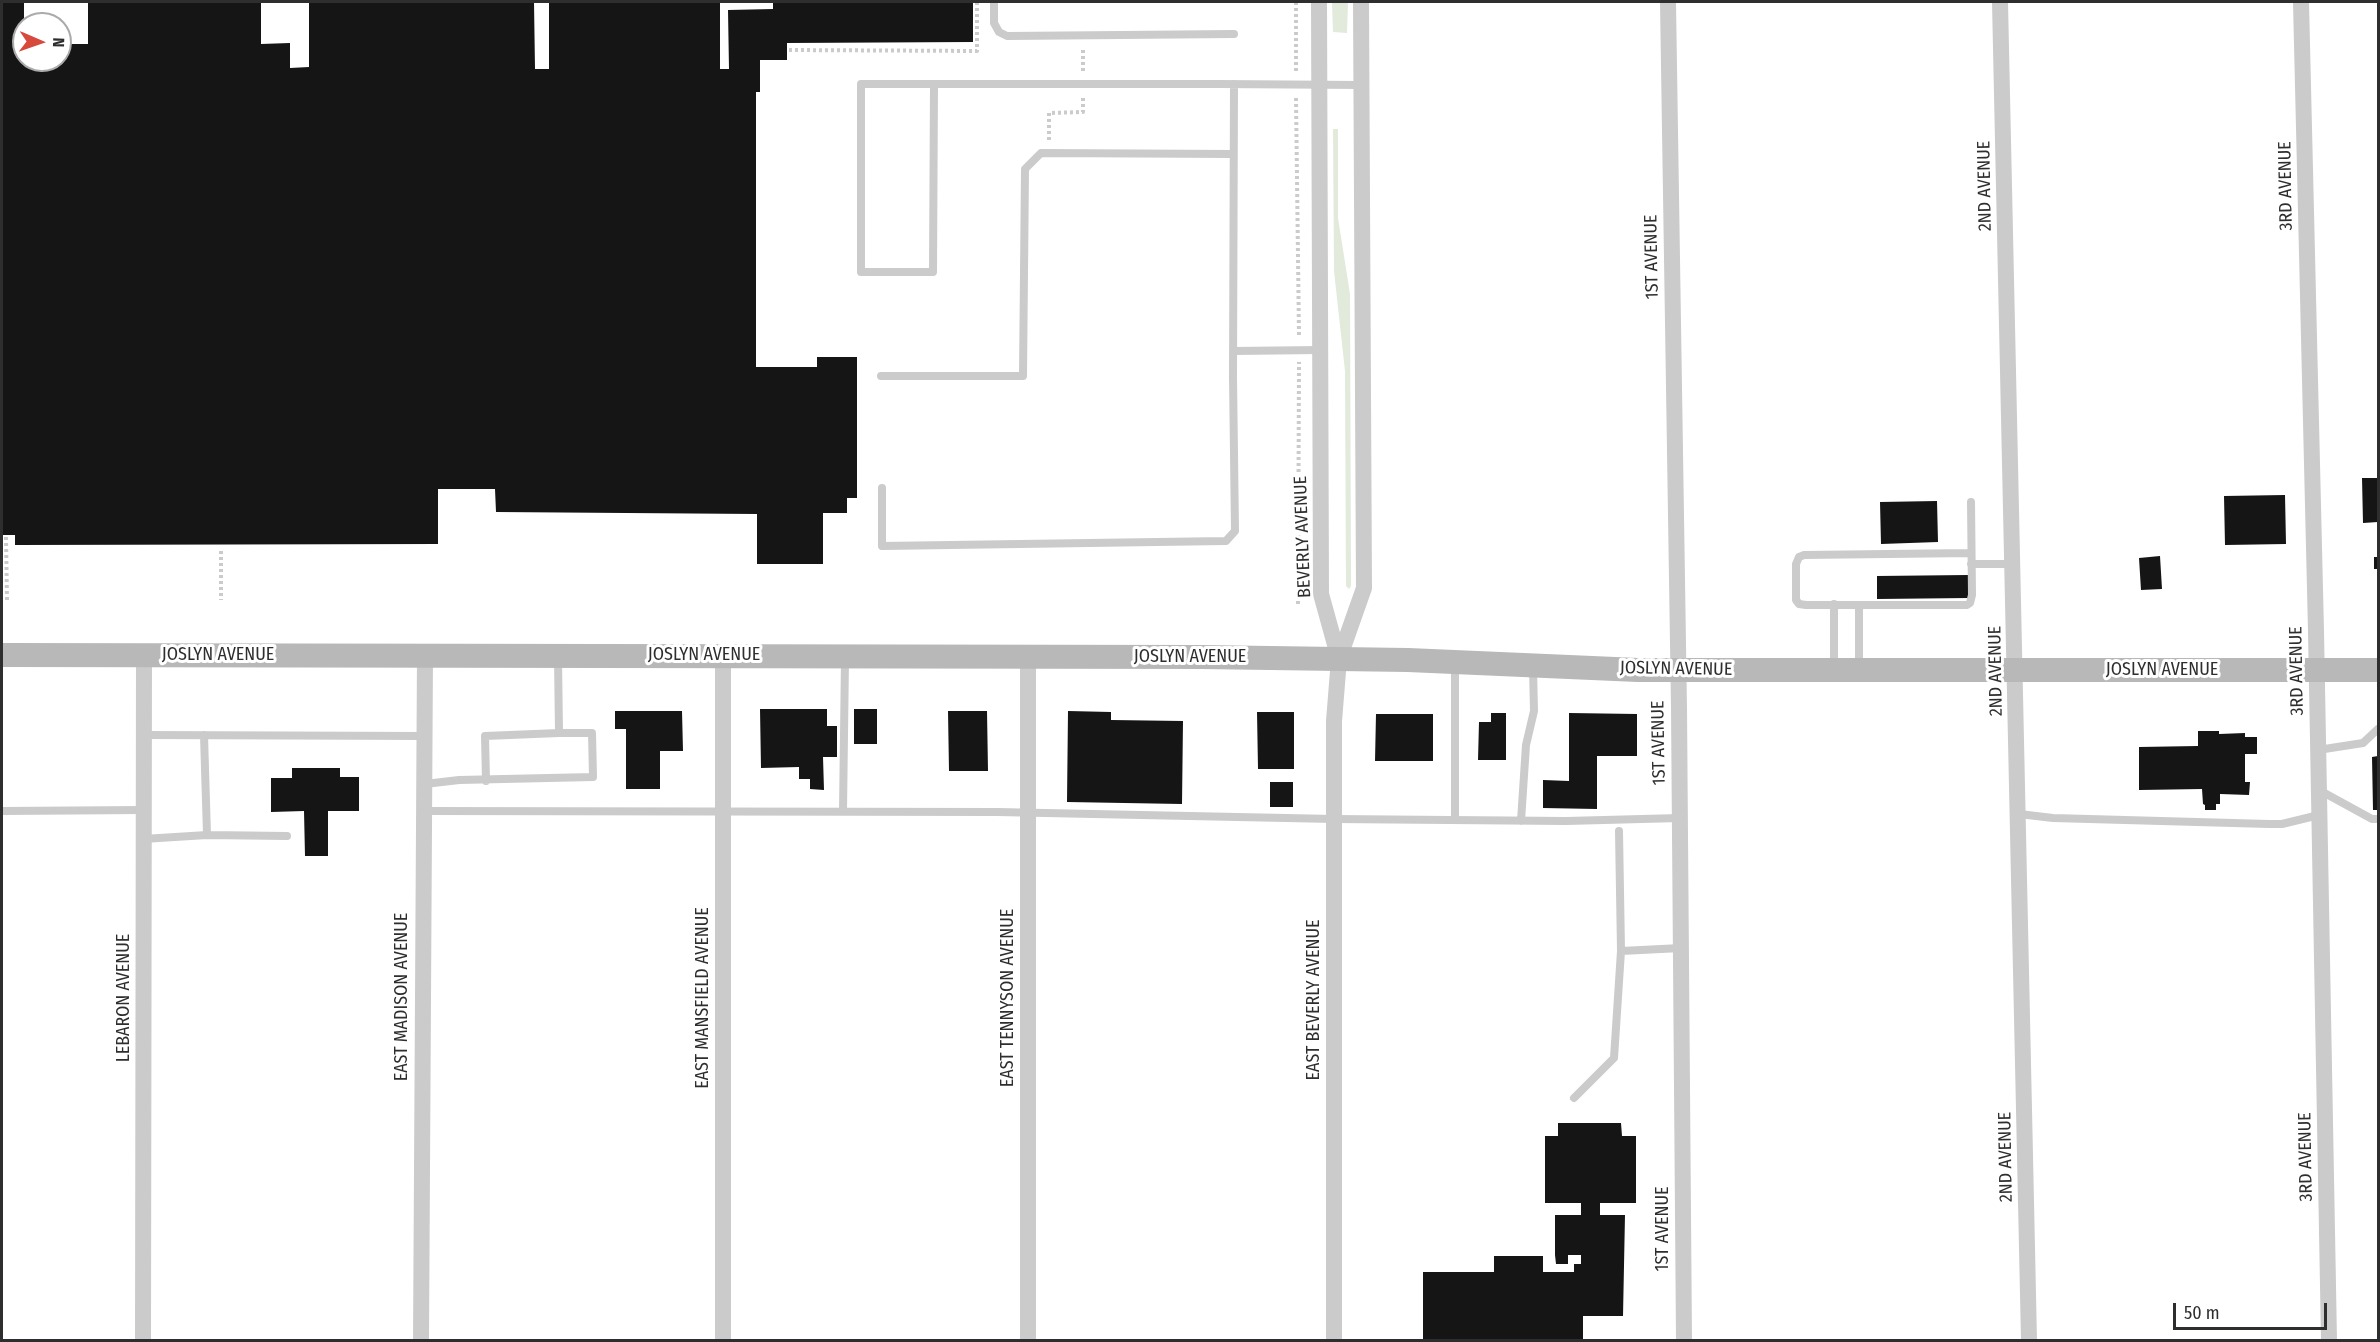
<!DOCTYPE html>
<html>
<head>
<meta charset="utf-8">
<style>
	body { margin:0 }
	#map { position:relative; width:2380px; height:1342px; overflow:hidden; background:#fff; font-family:"Fira Sans Condensed",sans-serif }
	canvas { display:block }
	.frame { position:absolute; inset:0; border:3px solid #2e2e2e; pointer-events:none }
	.north { position:absolute; left:12px; top:12px; width:60px; height:60px; box-sizing:border-box; background:#fff; border:2px solid #ababab; border-radius:50%; rotate:92deg; font-size:16px; font-weight:700; line-height:24px; text-align:center; color:#2e2e2e }
	.north::after { content:''; display:block; margin:auto; width:21px; height:27px; background:#d7483d; clip-path:polygon(50% 0,100% 100%,50% 72%,0 100%) }
	.scale { position:absolute; left:2173px; top:1303px; width:154px; height:27px; box-sizing:border-box; border:3px solid #2e2e2e; border-top:0; padding-left:8px; font-size:18px; line-height:21px; white-space:nowrap; color:#2e2e2e; -webkit-text-stroke:4px #fff; paint-order:stroke }
</style>
</head>
<body>
<div id="map">
<canvas width="2380" height="1342"></canvas>
<div class="frame"></div>
<div class="north">N</div>
<div class="scale">50 m</div>
</div>
<script>
const g = document.querySelector('canvas').getContext('2d');
g.lineJoin = 'round';
function fillPath(path, color) { g.fillStyle = color; g.fill(path, 'evenodd'); }
const poly = rows => new Path2D(rows.map(r => 'M' + r).join(''));
function trace(path, color, width, dash) { g.strokeStyle = color; g.lineWidth = width; g.lineCap = dash ? 'butt' : 'round'; g.setLineDash(dash || []); g.stroke(path); }
function write(font, color, halo, rows, align = 'center') {
  g.font = font + ' "Fira Sans Condensed",sans-serif'; g.lineWidth = 6; g.setLineDash([]); g.textBaseline = 'middle'; g.strokeStyle = halo; g.fillStyle = color; for (const [text, x, y, turn = 0] of rows) {
    g.save(); g.translate(x, y); g.rotate((+turn || 0) * Math.PI / 180); g.textAlign = isNaN(turn) ? turn : align; if (halo) g.strokeText(text, 0, 0); g.fillText(text, 0, 0); g.restore();
  }
}
fillPath(poly([
	[1332,2,1348,2,1347,33,1333,32],
	[1333,129,1338,129,1338,218,1350,294,1351,586,1349,589,1346,586,1345,371,1334,271]
]), '#e2eadc');
fillPath(poly([
	[2,2,24,2,24,60,60,60,60,44,88,44,88,2,261,2,261,44,290,43,290,68,309,67,309,2,534,2,535,69,549,69,549,2,720,2,720,69,729,69,728,10,773,9,773,2,973,2,973,42,787,43,787,60,760,60,760,92,756,92,756,367,817,367,817,357,857,357,857,498,847,498,847,513,823,513,823,564,757,564,757,514,496,512,495,489,438,489,438,544,15,545,15,535,2,535],
	[2362,478,2378,478,2378,522,2363,523],
	[2285,495,2286,544,2225,545,2224,496],
	[1937,501,1938,542,1881,544,1880,502],
	[2160,556,2162,589,2141,590,2139,558],
	[2374,557,2378,557,2378,569,2374,569],
	[1968,575,1969,598,1877,599,1877,576],
	[760,709,827,709,827,726,837,726,837,757,823,757,824,790,810,789,810,779,799,779,799,767,761,768],
	[854,709,877,709,877,744,854,744],
	[615,711,682,711,683,751,660,751,660,789,626,789,626,729,615,729],
	[948,711,987,711,988,771,949,771],
	[1068,711,1111,712,1111,720,1183,721,1182,804,1067,802],
	[1257,712,1294,712,1294,769,1258,769],
	[1491,713,1506,713,1506,760,1478,760,1479,722,1491,722],
	[1569,713,1637,714,1637,756,1597,756,1597,809,1543,808,1543,780,1569,781],
	[1376,714,1433,714,1433,761,1375,761],
	[2198,731,2219,731,2219,734,2245,733,2245,737,2257,737,2257,754,2245,754,2245,782,2250,782,2249,795,2220,794,2220,804,2216,804,2216,810,2205,810,2205,805,2203,804,2202,789,2139,790,2139,747,2198,746],
	[2378,756,2378,810,2373,810,2372,757],
	[292,768,340,768,340,777,359,777,359,811,328,811,328,856,305,856,304,811,271,812,271,778,292,778],
	[1270,782,1293,782,1293,807,1270,807],
	[1558,1123,1621,1123,1622,1136,1636,1136,1636,1203,1600,1203,1600,1215,1625,1215,1623,1316,1583,1316,1583,1340,1423,1340,1423,1272,1494,1272,1494,1256,1543,1256,1543,1272,1574,1272,1574,1264,1581,1264,1581,1255,1568,1255,1568,1264,1556,1264,1555,1255,1555,1215,1581,1215,1581,1203,1545,1203,1545,1136,1558,1136]
]), '#151515');
trace(poly([
	[1296,2,1296,72],
	[789,50,977,51,977,2],
	[1083,71,1083,49],
	[1296,98,1299,336],
	[1049,140,1049,113,1083,112,1083,97],
	[6,537,7,600],
	[221,551,221,600],
	[1298,604,1299,362]
]), '#cbcbcb', 4, [3, 3]);
trace(poly([
	[994,2,994,23,999,32,1007,36,1234,34],
	[934,84,933,272,861,272,861,84,1218,84,1361,85],
	[1233,351,1320,350],
	[881,376,1023,376,1025,169,1041,153,1233,154],
	[882,488,882,546,1226,541,1235,531,1233,377,1234,84],
	[1971,502,1972,595,1970,603,1967,605,1806,605,1799,604,1796,600,1796,564,1799,557,1804,555,1971,553],
	[1971,564,2013,564],
	[1834,604,1834,667],
	[1455,665,1455,820],
	[1859,667,1859,605],
	[144,735,425,736],
	[2318,750,2363,743,2378,729],
	[486,781,485,736,559,733],
	[425,784,459,780,593,777,592,733,559,733,558,658],
	[2319,790,2372,819,2378,819],
	[2,811,143,810],
	[425,811,997,812,1334,819,1566,821,1680,818],
	[843,811,845,659],
	[2019,814,2053,818,2269,824,2282,824,2319,815],
	[1521,821,1526,745,1534,711,1533,668],
	[1619,831,1621,951],
	[207,835,287,836],
	[143,839,207,835,204,735],
	[1574,1098,1614,1058,1621,951,1681,948]
]), '#cbcbcb', 8);
trace(poly([
	[1319,2,1321,594,1339,659],
	[1668,2,1679,708,1684,1340],
	[2000,2,2029,1340],
	[2301,2,2316,631,2329,1340],
	[143,1340,144,655],
	[421,1340,425,655],
	[723,1340,723,655],
	[1028,1340,1028,656],
	[1334,1340,1334,721,1339,659,1364,588,1361,2]
]), '#cbcbcb', 16);
trace(poly([
	[2,655,1201,657,1408,660,1638,670,2378,670]
]), '#b8b8b8', 24);
write('18px', '#2e2e2e', '#fff', [
	["2ND AVENUE",1985,186,-91],
	["3RD AVENUE",2286,186,-91],
	["1ST AVENUE",1652,257,-91],
	["BEVERLY AVENUE",1303,537,-92],
	["JOSLYN AVENUE",218,655],
	["JOSLYN AVENUE",704,655],
	["JOSLYN AVENUE",1190,657],
	["JOSLYN AVENUE",1676,669,1],
	["JOSLYN AVENUE",2162,670],
	["2ND AVENUE",1996,671,-91],
	["3RD AVENUE",2297,671,-91],
	["1ST AVENUE",1659,743,-91],
	["EAST MADISON AVENUE",402,997,-90],
	["LEBARON AVENUE",124,998,-90],
	["EAST MANSFIELD AVENUE",703,998,-90],
	["EAST TENNYSON AVENUE",1008,998,-90],
	["EAST BEVERLY AVENUE",1314,1000,-90],
	["2ND AVENUE",2006,1157,-91],
	["3RD AVENUE",2306,1157,-91],
	["1ST AVENUE",1663,1229,-90]
]);
</script>
</body>
</html>
